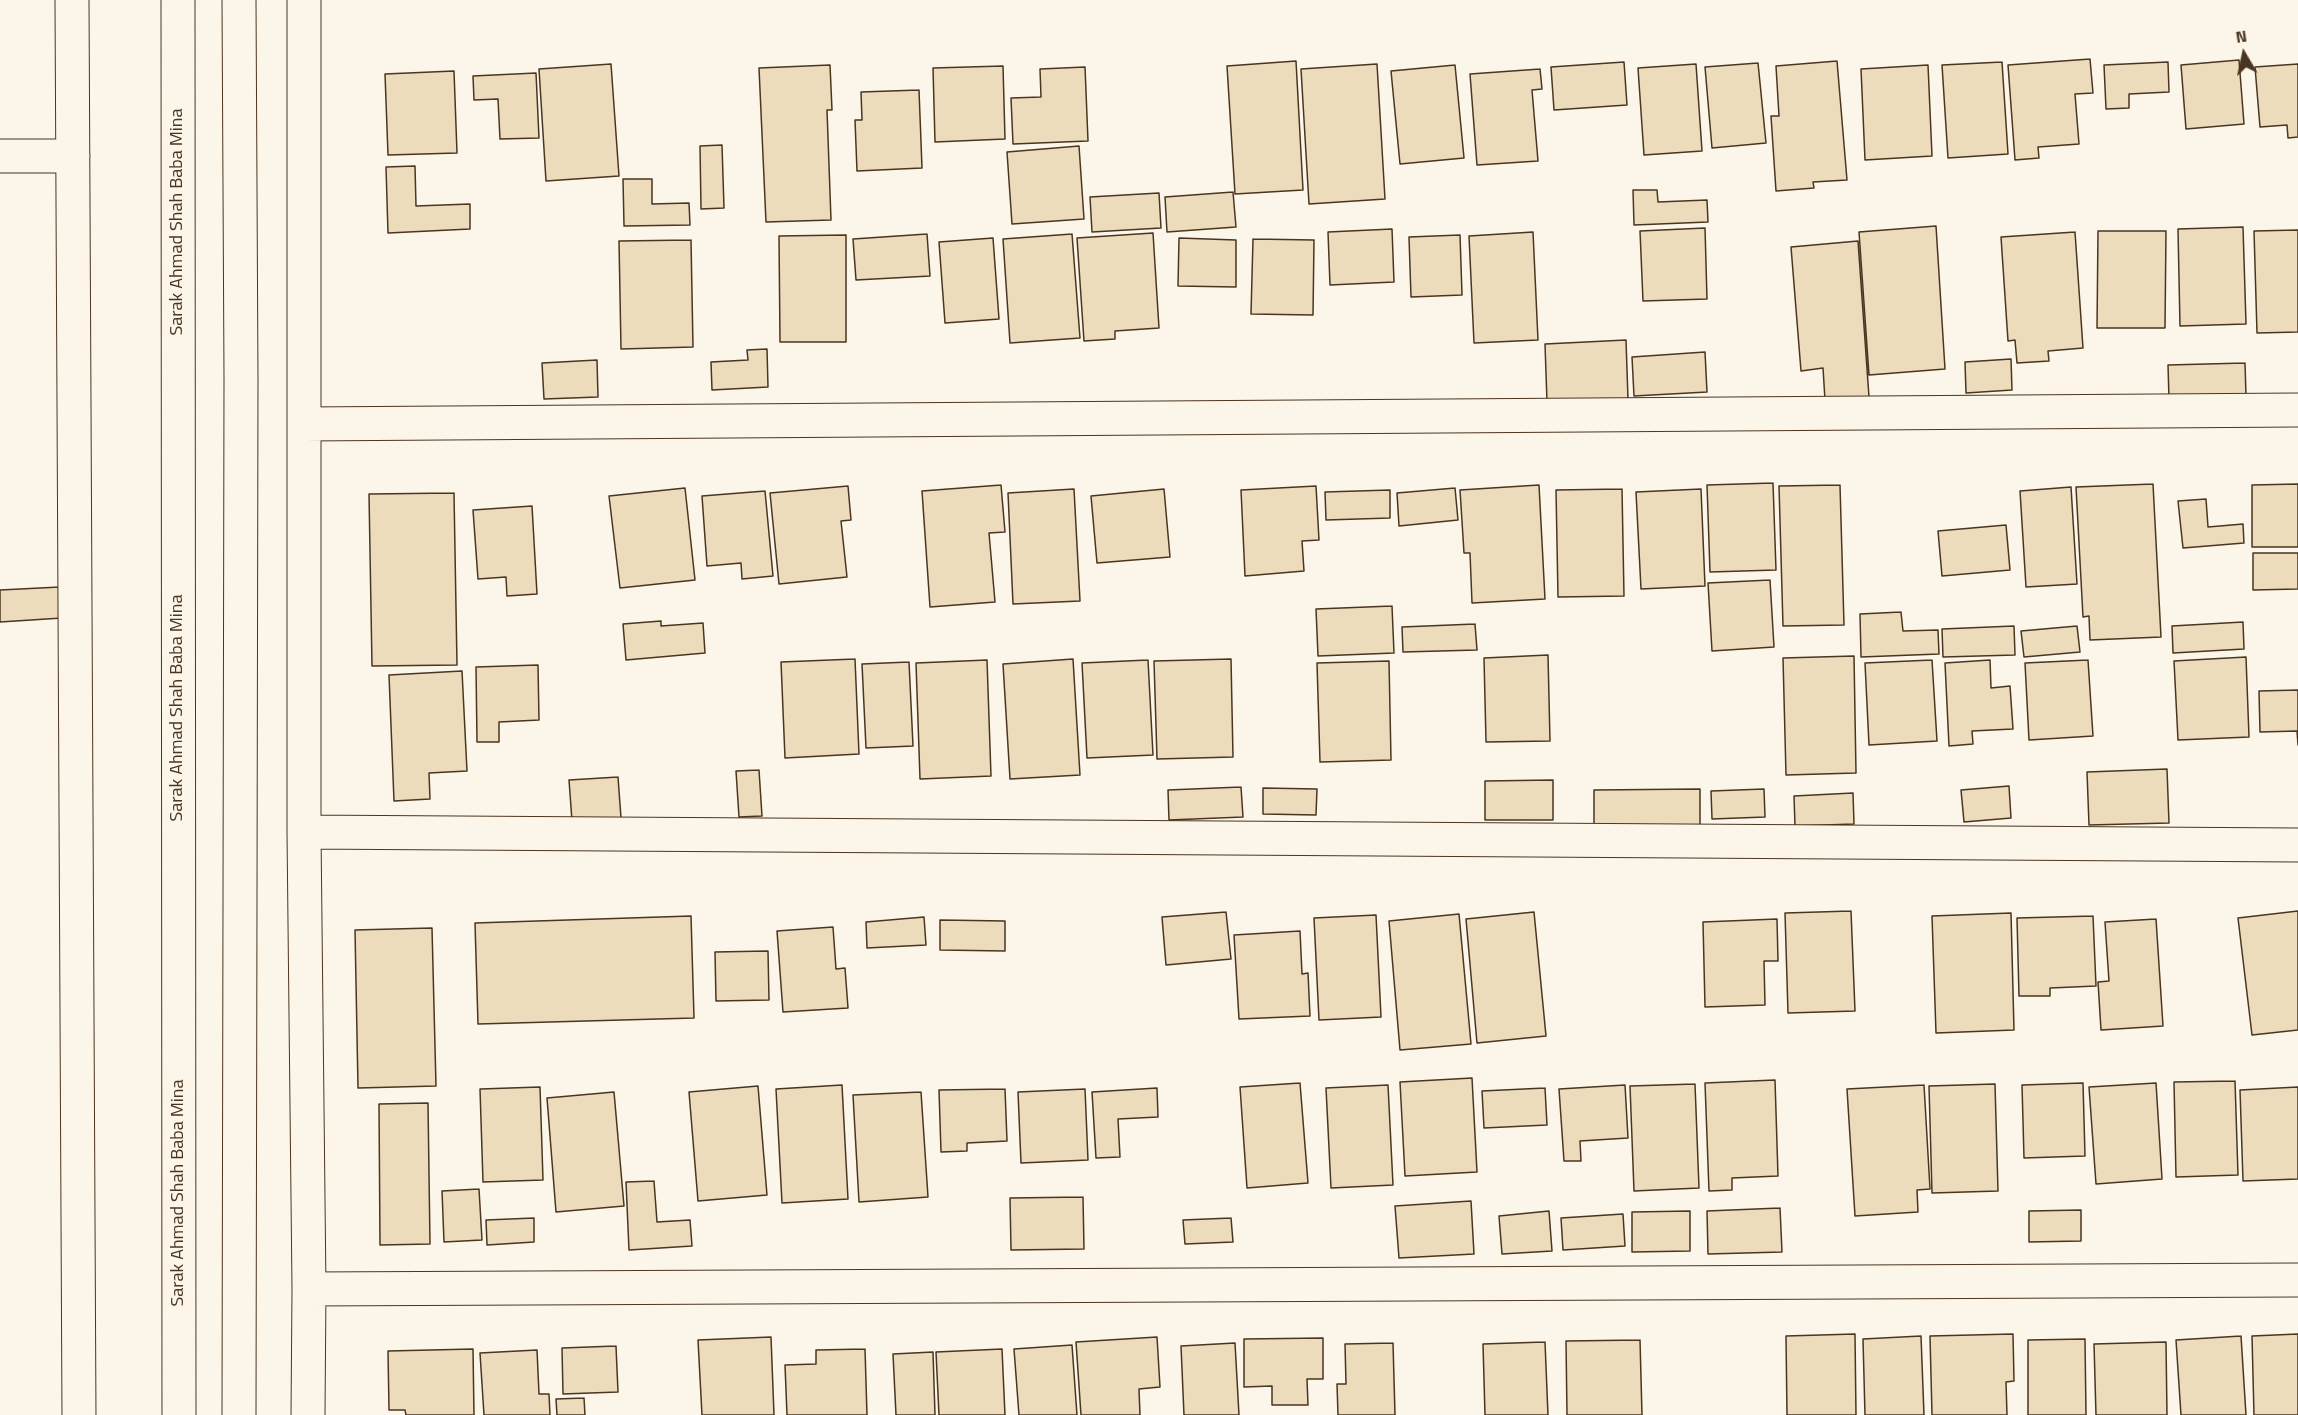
<!DOCTYPE html>
<html>
<head>
<meta charset="utf-8">
<style>
	body { margin:0 }
	#map { position:relative; width:2298px; height:1415px; overflow:hidden; background:#fbf6e9; font-family:"Titillium Web",sans-serif }
	canvas { display:block }
	.north { position:absolute; left:2214px; top:24px; width:60px; height:60px; -webkit-text-stroke:4px #fbf6e9; paint-order:stroke; rotate:351deg; font-size:16px; font-weight:700; line-height:24px; text-align:center; color:#4a3520 }
	.north::after { content:''; display:block; margin:auto; width:21px; height:27px; background:#4a3520; clip-path:polygon(50% 0,100% 100%,50% 72%,0 100%) }
</style>
</head>
<body>
<div id="map">
<canvas width="2298" height="1415"></canvas>
<div class="north">N</div>
</div>
<script>
const g = document.querySelector('canvas').getContext('2d');
g.lineJoin = 'round';
function fillPath(path, color) { g.fillStyle = color; g.fill(path, 'evenodd'); }
const poly = rows => new Path2D(rows.map(r => 'M' + r).join(''));
function trace(path, color, width, dash) { g.strokeStyle = color; g.lineWidth = width; g.lineCap = dash ? 'butt' : 'round'; g.setLineDash(dash || []); g.stroke(path); }
function write(font, color, halo, rows, align = 'center') {
  g.font = font + ' "Titillium Web",sans-serif'; g.lineWidth = 4.5; g.setLineDash([]); g.textBaseline = 'middle'; g.strokeStyle = halo; g.fillStyle = color; for (const [text, x, y, turn = 0] of rows) {
    g.save(); g.translate(x, y); g.rotate((+turn || 0) * Math.PI / 180); g.textAlign = isNaN(turn) ? turn : align; if (halo) g.strokeText(text, 0, 0); g.fillText(text, 0, 0); g.restore();
  }
}
const building = poly([
	[2090,59,2093,93,2075,94,2079,144,2038,147,2039,158,2015,160,2008,65,2090,59],
	[2239,60,2244,124,2186,129,2181,65,2239,60],
	[1296,61,1303,190,1235,194,1227,66,1296,61],
	[1837,61,1847,180,1813,182,1814,188,1776,191,1771,116,1779,116,1776,66,1837,61],
	[1624,62,1627,105,1554,110,1551,67,1624,62],
	[2002,62,2008,154,1948,158,1942,65,2002,62],
	[2168,62,2169,92,2129,94,2129,108,2106,109,2104,65,2168,62],
	[1758,63,1766,143,1712,148,1705,67,1758,63],
	[611,64,619,176,546,181,539,69,611,64],
	[1377,64,1385,199,1309,204,1301,69,1377,64],
	[1696,64,1702,151,1644,155,1638,68,1696,64],
	[2298,64,2298,137,2288,138,2287,125,2260,127,2255,67,2298,64],
	[830,65,832,110,827,110,831,220,766,222,759,68,830,65],
	[1455,65,1464,158,1400,164,1391,71,1455,65],
	[1928,65,1932,156,1865,160,1861,69,1928,65],
	[1003,66,1005,139,935,142,933,68,1003,66],
	[1085,67,1088,141,1013,144,1011,98,1041,97,1040,69,1085,67],
	[1540,69,1542,89,1532,90,1538,161,1477,165,1470,74,1540,69],
	[454,71,457,153,388,155,385,74,454,71],
	[536,73,539,138,500,139,498,99,474,100,473,76,536,73],
	[919,90,922,168,857,171,855,120,862,120,861,92,919,90],
	[722,145,724,208,701,209,700,146,722,145],
	[1079,146,1084,219,1012,224,1007,152,1079,146],
	[415,166,416,206,470,204,470,229,388,233,386,167,415,166],
	[623,179,652,179,652,204,689,203,690,225,624,226,623,179],
	[1633,190,1657,190,1658,202,1707,200,1708,222,1634,225,1633,190],
	[1233,192,1236,227,1167,232,1165,197,1233,192],
	[1159,193,1161,228,1092,232,1090,197,1159,193],
	[1936,226,1945,369,1869,375,1859,232,1936,226],
	[2243,227,2246,324,2180,326,2178,229,2243,227],
	[1705,228,1707,299,1643,301,1640,231,1705,228],
	[1392,229,1394,282,1330,285,1328,232,1392,229],
	[2298,230,2298,332,2257,333,2254,231,2298,230],
	[2098,231,2166,231,2165,328,2097,328,2098,231],
	[1533,232,1538,340,1474,343,1469,236,1533,232],
	[2075,232,2083,348,2048,351,2049,361,2017,363,2015,340,2008,341,2001,237,2075,232],
	[1153,233,1159,328,1115,331,1115,339,1084,341,1077,238,1153,233],
	[927,234,930,276,856,280,853,239,927,234],
	[1072,234,1080,338,1010,343,1003,239,1072,234],
	[846,235,846,342,780,342,779,236,846,235],
	[1460,235,1462,295,1411,297,1409,237,1460,235],
	[993,238,999,319,945,323,939,242,993,238],
	[1179,238,1236,240,1236,287,1178,286,1179,238],
	[1253,239,1314,240,1313,315,1251,314,1253,239],
	[691,240,693,347,621,349,619,241,691,240],
	[1858,241,1869,397,1825,400,1823,368,1801,371,1791,247,1858,241],
	[1626,340,1628,399,1547,402,1545,344,1626,340],
	[767,349,768,387,712,390,711,362,748,360,747,350,767,349],
	[1705,352,1707,392,1634,396,1632,357,1705,352],
	[2011,359,2012,390,1966,393,1965,362,2011,359],
	[597,360,598,397,544,399,542,363,597,360],
	[2245,363,2246,396,2169,399,2168,365,2245,363],
	[1773,483,1776,570,1710,572,1707,485,1773,483],
	[2153,484,2161,637,2090,640,2089,616,2083,617,2076,487,2153,484],
	[2298,484,2298,547,2252,547,2252,485,2298,484],
	[1001,485,1005,532,989,533,995,602,930,607,922,491,1001,485],
	[1539,485,1545,599,1472,603,1470,553,1464,553,1460,490,1539,485],
	[1840,485,1844,625,1783,626,1779,486,1840,485],
	[848,486,851,520,841,521,847,577,779,584,770,493,848,486],
	[1316,486,1319,540,1302,541,1304,571,1245,576,1241,490,1316,486],
	[2071,487,2077,584,2026,587,2020,491,2071,487],
	[685,488,695,580,620,588,609,496,685,488],
	[1455,488,1458,520,1399,526,1397,493,1455,488],
	[1074,489,1080,601,1013,604,1008,493,1074,489],
	[1164,489,1170,557,1097,563,1091,496,1164,489],
	[1622,489,1624,596,1558,597,1556,490,1622,489],
	[1701,489,1705,586,1641,589,1636,492,1701,489],
	[1390,490,1390,518,1326,520,1325,492,1390,490],
	[765,491,773,576,742,579,741,563,707,566,702,496,765,491],
	[454,493,457,665,372,666,369,494,454,493],
	[2206,499,2208,527,2243,524,2244,543,2183,548,2178,501,2206,499],
	[532,506,537,594,507,596,506,577,478,579,473,510,532,506],
	[2006,525,2010,570,1942,576,1938,531,2006,525],
	[2253,553,2298,553,2298,589,2253,590,2253,553],
	[1770,580,1774,647,1712,651,1708,583,1770,580],
	[60,587,62,618,0,622,0,590,60,587],
	[1392,606,1394,653,1318,656,1316,609,1392,606],
	[1901,612,1903,631,1938,630,1939,654,1861,657,1860,614,1901,612],
	[661,621,661,626,703,623,705,653,626,660,623,624,661,621],
	[2243,622,2244,649,2173,653,2172,626,2243,622],
	[1475,624,1477,650,1403,652,1402,627,1475,624],
	[2014,626,2015,655,1943,657,1942,629,2014,626],
	[2077,626,2080,652,2024,657,2021,631,2077,626],
	[1548,655,1550,741,1486,742,1484,658,1548,655],
	[1854,656,1856,773,1786,775,1783,658,1854,656],
	[2246,657,2249,737,2178,740,2174,661,2246,657],
	[855,659,859,754,785,758,781,662,855,659],
	[1073,659,1080,775,1010,779,1003,664,1073,659],
	[1231,659,1233,757,1157,759,1154,661,1231,659],
	[987,660,991,776,920,779,916,663,987,660],
	[1148,660,1153,755,1087,758,1082,663,1148,660],
	[1932,660,1937,741,1869,745,1865,663,1932,660],
	[1990,660,1991,688,2010,686,2013,729,1972,731,1973,744,1949,746,1945,663,1990,660],
	[2088,660,2093,736,2029,740,2025,663,2088,660],
	[1389,661,1391,760,1320,762,1317,663,1389,661],
	[909,662,913,746,866,748,862,664,909,662],
	[538,665,539,720,499,722,499,742,477,742,476,667,538,665],
	[462,671,467,771,429,773,430,799,394,801,389,675,462,671],
	[2298,690,2298,745,2297,731,2260,732,2259,691,2298,690],
	[2167,769,2169,823,2089,825,2087,772,2167,769],
	[759,770,762,816,739,817,736,771,759,770],
	[618,777,621,818,572,821,569,780,618,777],
	[1553,780,1553,820,1485,820,1485,781,1553,780],
	[2009,786,2011,818,1964,822,1961,790,2009,786],
	[1241,787,1243,817,1169,820,1168,790,1241,787],
	[1263,788,1317,789,1316,815,1263,814,1263,788],
	[1700,789,1700,832,1594,833,1594,790,1700,789],
	[1764,789,1765,817,1712,819,1711,791,1764,789],
	[1853,793,1854,824,1795,826,1794,796,1853,793],
	[1851,911,1855,1011,1788,1013,1785,913,1851,911],
	[2298,911,2298,1030,2252,1035,2238,918,2298,911],
	[1226,912,1231,959,1166,965,1162,917,1226,912],
	[1534,912,1546,1036,1477,1043,1466,919,1534,912],
	[2011,913,2014,1030,1936,1033,1932,916,2011,913],
	[1459,914,1471,1044,1400,1050,1389,921,1459,914],
	[1376,915,1381,1017,1319,1020,1314,918,1376,915],
	[691,916,694,1018,478,1024,475,923,691,916],
	[2093,916,2096,986,2050,988,2050,996,2019,996,2017,918,2093,916],
	[924,917,926,945,867,948,866,922,924,917],
	[1777,919,1778,961,1764,961,1765,1005,1705,1007,1703,922,1777,919],
	[2156,919,2163,1026,2101,1030,2098,982,2109,981,2105,922,2156,919],
	[940,920,1005,921,1005,951,940,950,940,920],
	[833,927,836,969,845,968,848,1008,783,1012,777,931,833,927],
	[432,928,436,1086,358,1088,355,930,432,928],
	[1300,931,1302,974,1308,973,1310,1016,1239,1019,1234,935,1300,931],
	[768,951,769,1000,716,1001,715,952,768,951],
	[1472,1078,1477,1172,1405,1176,1400,1082,1472,1078],
	[1775,1080,1778,1176,1732,1178,1732,1190,1709,1191,1705,1083,1775,1080],
	[2235,1081,2238,1175,2176,1177,2174,1082,2235,1081],
	[1300,1083,1308,1183,1247,1188,1240,1087,1300,1083],
	[2083,1083,2085,1156,2024,1158,2022,1085,2083,1083],
	[2156,1083,2162,1179,2096,1184,2089,1087,2156,1083],
	[1695,1084,1699,1188,1634,1191,1630,1086,1695,1084],
	[1995,1084,1998,1191,1932,1193,1929,1086,1995,1084],
	[842,1085,848,1199,782,1203,776,1089,842,1085],
	[1388,1085,1393,1185,1331,1188,1326,1088,1388,1085],
	[1625,1085,1628,1138,1580,1141,1581,1161,1564,1161,1559,1089,1625,1085],
	[1924,1085,1930,1189,1917,1190,1918,1212,1855,1216,1847,1089,1924,1085],
	[758,1086,767,1195,698,1201,689,1092,758,1086],
	[540,1087,543,1180,483,1182,480,1089,540,1087],
	[2298,1087,2298,1179,2243,1181,2240,1090,2298,1087],
	[1157,1088,1158,1117,1118,1119,1120,1157,1096,1158,1092,1092,1157,1088],
	[1545,1088,1547,1125,1484,1128,1482,1091,1545,1088],
	[1005,1089,1007,1141,967,1143,967,1151,941,1152,939,1090,1005,1089],
	[1085,1089,1088,1160,1021,1163,1018,1092,1085,1089],
	[614,1092,624,1206,556,1212,547,1098,614,1092],
	[921,1092,928,1197,859,1202,853,1095,921,1092],
	[428,1103,430,1244,380,1245,379,1104,428,1103],
	[654,1181,657,1222,690,1220,692,1246,629,1250,626,1182,654,1181],
	[479,1189,482,1240,444,1242,442,1191,479,1189],
	[1083,1197,1084,1249,1011,1250,1010,1198,1083,1197],
	[1471,1201,1474,1254,1399,1258,1395,1206,1471,1201],
	[1780,1208,1782,1252,1708,1254,1707,1211,1780,1208],
	[2081,1210,2081,1241,2029,1242,2029,1211,2081,1210],
	[1549,1211,1552,1251,1502,1254,1499,1216,1549,1211],
	[1690,1211,1690,1251,1632,1252,1632,1212,1690,1211],
	[1623,1214,1625,1246,1563,1250,1561,1218,1623,1214],
	[534,1218,534,1242,487,1245,486,1220,534,1218],
	[1231,1218,1233,1242,1185,1244,1183,1220,1231,1218],
	[1855,1334,1856,1415,1787,1415,1786,1336,1855,1334],
	[2013,1334,2014,1381,2006,1382,2007,1415,1932,1415,1930,1336,2013,1334],
	[2298,1334,2298,1415,2254,1415,2252,1336,2298,1334],
	[1921,1336,1924,1415,1865,1415,1863,1339,1921,1336],
	[2241,1336,2246,1415,2181,1415,2176,1340,2241,1336],
	[771,1337,774,1415,702,1415,698,1340,771,1337],
	[1157,1337,1160,1387,1139,1389,1140,1415,1081,1415,1076,1342,1157,1337],
	[1323,1338,1323,1379,1307,1379,1308,1405,1272,1405,1272,1386,1244,1387,1244,1339,1323,1338],
	[2085,1339,2086,1415,2028,1415,2028,1340,2085,1339],
	[1640,1340,1642,1415,1567,1415,1566,1341,1640,1340],
	[1545,1342,1548,1415,1485,1415,1483,1344,1545,1342],
	[2166,1342,2167,1415,2096,1415,2094,1344,2166,1342],
	[1235,1343,1239,1415,1184,1415,1181,1346,1235,1343],
	[1393,1343,1395,1415,1338,1415,1337,1384,1346,1384,1345,1344,1393,1343],
	[1072,1345,1077,1415,1019,1415,1014,1349,1072,1345],
	[616,1346,618,1392,563,1394,562,1348,616,1346],
	[473,1349,474,1415,406,1415,405,1410,389,1410,388,1351,473,1349],
	[865,1349,867,1415,787,1415,785,1365,816,1364,816,1350,865,1349],
	[1002,1349,1005,1415,939,1415,936,1352,1002,1349],
	[537,1350,539,1394,549,1394,550,1415,484,1415,480,1353,537,1350],
	[933,1352,935,1415,896,1415,893,1354,933,1352],
	[584,1398,585,1415,557,1415,556,1399,584,1398]
]);
fillPath(building, '#ecdcbc');
trace(building, '#4a3520', 1.5);
const minor = poly([
	[72,0,79,1415],
	[304,0,304,832,309,1289,308,1415],
	[0,156,73,156],
	[304,424,2298,410],
	[304,832,2298,845],
	[309,1289,2298,1280]
]);
const highway = poly([
	[178,0,179,1415],
	[239,1415,241,378,239,0]
]);
trace(minor, '#4a3520', 35);
trace(highway, '#4a3520', 35);
trace(minor, '#fbf6e9', 33);
trace(highway, '#fbf6e9', 33);
write('18px', '#4a3520', '#fbf6e9', [
	["Sarak Ahmad Shah Baba Mina",178,222,-90],
	["Sarak Ahmad Shah Baba Mina",178,708,-90],
	["Sarak Ahmad Shah Baba Mina",179,1193,-90]
]);
</script>
</body>
</html>
